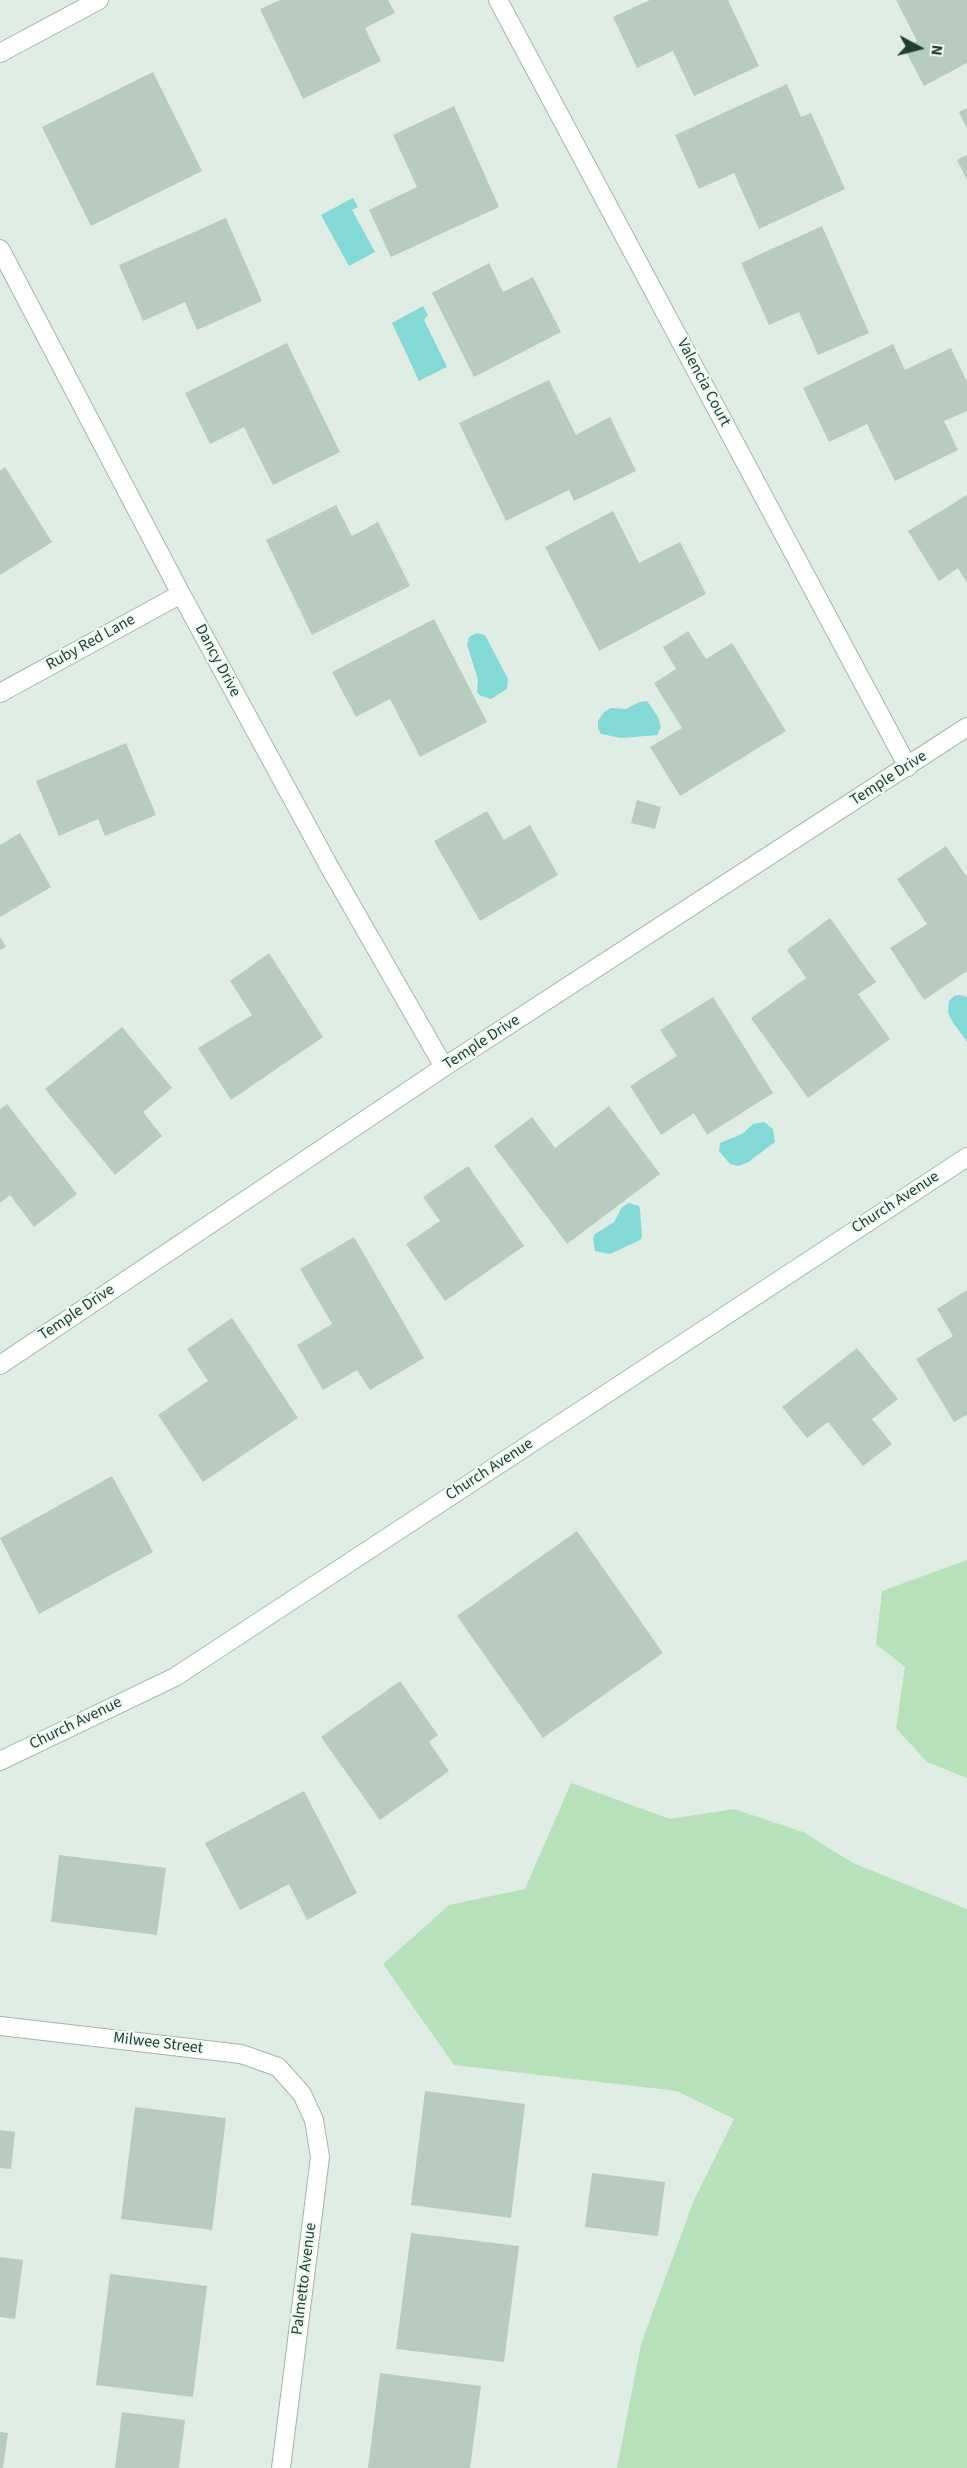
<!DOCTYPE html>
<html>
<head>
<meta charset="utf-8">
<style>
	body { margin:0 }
	#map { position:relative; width:967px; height:2468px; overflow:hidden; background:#e0ede5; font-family:"Source Sans 3",sans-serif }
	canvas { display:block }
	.north { position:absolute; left:889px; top:18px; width:60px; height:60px; -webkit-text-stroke:4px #f1f9f4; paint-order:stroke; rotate:97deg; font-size:16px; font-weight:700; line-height:24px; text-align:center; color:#1f4031 }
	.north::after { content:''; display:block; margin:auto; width:21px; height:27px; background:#1f4031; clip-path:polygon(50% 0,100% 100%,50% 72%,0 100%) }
</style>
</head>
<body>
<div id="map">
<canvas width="967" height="2468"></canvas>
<div class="north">N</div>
</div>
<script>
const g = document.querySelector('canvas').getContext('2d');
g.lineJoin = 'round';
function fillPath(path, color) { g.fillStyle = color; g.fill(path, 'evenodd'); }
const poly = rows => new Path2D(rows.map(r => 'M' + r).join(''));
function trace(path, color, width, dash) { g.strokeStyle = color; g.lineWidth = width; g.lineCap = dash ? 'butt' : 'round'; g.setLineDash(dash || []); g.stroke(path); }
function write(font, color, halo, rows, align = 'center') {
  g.font = font + ' "Source Sans 3",sans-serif'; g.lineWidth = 4.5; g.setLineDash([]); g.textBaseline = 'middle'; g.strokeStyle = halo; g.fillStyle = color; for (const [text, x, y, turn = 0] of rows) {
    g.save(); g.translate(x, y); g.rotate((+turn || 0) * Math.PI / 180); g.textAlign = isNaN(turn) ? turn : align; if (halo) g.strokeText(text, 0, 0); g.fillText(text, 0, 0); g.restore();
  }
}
fillPath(poly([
	[967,1560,967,1778,927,1762,896,1728,905,1667,876,1644,882,1591],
	[571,1783,670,1819,734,1809,803,1832,853,1863,967,1909,967,2468,617,2468,641,2344,694,2200,734,2119,677,2091,454,2065,383,1964,449,1905,525,1889]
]), '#b7e1ba');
fillPath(poly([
	[353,198,358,207,352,210,375,252,349,266,321,215],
	[423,306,428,315,424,320,447,367,419,381,392,323],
	[477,633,485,635,508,679,507,689,491,699,481,696,477,692,478,679,467,645,469,637],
	[647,701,658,717,661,727,657,735,621,738,601,734,598,729,598,721,604,712,611,708,626,709,639,702],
	[960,995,967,997,967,1042,950,1018,948,1011,949,1001,954,996],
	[764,1122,773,1129,775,1142,747,1163,738,1166,730,1164,719,1151,720,1143,742,1134,753,1124],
	[629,1203,639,1206,640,1210,642,1237,640,1240,610,1254,595,1251,593,1239,595,1234,614,1222,622,1207]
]), '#82d9d6');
fillPath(poly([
	[280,0,388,0,395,13,365,28,381,61,303,99,260,9],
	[650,0,728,0,759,66,694,96,673,51,637,68,613,17],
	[896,0,967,0,967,63,924,86,904,48,917,41],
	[153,72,202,171,91,226,42,127],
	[787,84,801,117,811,113,845,189,759,229,734,173,699,189,675,135],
	[454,106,499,207,391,257,369,210,417,187,393,135],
	[967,108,967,129,959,112],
	[967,155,967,180,957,160],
	[226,218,262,301,197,330,185,302,143,321,119,265],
	[822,226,869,333,818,355,799,312,769,325,741,263],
	[489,263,503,292,533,277,561,332,474,377,432,293],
	[287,343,340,452,273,485,244,427,210,444,185,393],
	[893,344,905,370,951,348,967,382,967,411,944,421,958,450,895,481,867,424,829,442,803,388],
	[549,380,576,435,610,417,636,471,574,501,569,490,506,521,459,423],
	[5,467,52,542,0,575,0,471],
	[967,495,967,583,958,568,939,581,908,531],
	[336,505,352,536,378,522,410,586,312,635,266,540],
	[613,511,639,563,680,542,706,594,599,651,545,547],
	[434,619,487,722,420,757,390,699,356,717,332,672],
	[688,631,706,659,732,643,786,731,680,796,650,747,682,728,654,683,676,669,663,647],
	[126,743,156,815,105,836,98,819,59,836,36,781],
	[637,800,661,807,655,829,631,823],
	[487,811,504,840,530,825,558,875,480,921,434,841],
	[20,833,51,887,0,917,0,845],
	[946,846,967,877,967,971,924,1000,890,948,927,924,897,879],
	[830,918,876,982,858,994,890,1039,808,1098,751,1018,806,978,787,950],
	[0,937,6,947,0,950],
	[269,953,323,1037,231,1100,198,1048,252,1015,230,981],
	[713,997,773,1093,707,1135,694,1113,661,1135,630,1086,677,1056,660,1030],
	[122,1027,172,1088,143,1112,162,1136,115,1175,45,1089],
	[7,1104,77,1194,34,1227,10,1195,0,1203,0,1109],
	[609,1106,660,1174,567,1244,494,1146,532,1117,555,1148],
	[468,1166,524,1246,445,1301,406,1244,440,1221,423,1197],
	[354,1237,424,1358,370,1390,357,1370,323,1390,297,1345,332,1324,300,1269],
	[967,1290,967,1415,954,1422,916,1359,953,1336,937,1309],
	[232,1318,298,1418,203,1482,158,1415,208,1381,187,1349],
	[857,1348,898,1399,872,1419,892,1444,863,1466,828,1422,807,1438,782,1407],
	[112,1476,153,1552,39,1614,0,1538],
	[577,1531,663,1653,543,1738,457,1616],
	[400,1681,438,1735,429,1742,449,1771,380,1820,321,1737],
	[304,1791,357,1893,307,1920,289,1884,240,1910,205,1843],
	[59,1855,166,1868,157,1935,51,1922],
	[425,2091,525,2104,511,2218,411,2205],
	[135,2107,226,2118,212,2230,121,2219],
	[0,2130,15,2132,11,2169,0,2168],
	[592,2173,665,2182,658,2236,585,2227],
	[411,2233,519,2246,504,2362,396,2349],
	[0,2257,23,2260,15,2319,0,2317],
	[110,2274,207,2286,193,2397,96,2385],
	[380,2373,481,2386,470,2468,368,2468],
	[122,2412,185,2420,179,2468,115,2468],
	[0,2432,8,2433,3,2468,0,2468]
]), '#b8cbc0');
const street = poly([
	[498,0,908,767],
	[0,53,99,0],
	[0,249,181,594,330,868,444,1067],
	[0,693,181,594],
	[0,1365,444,1067,967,727],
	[0,2026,241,2054,278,2067,302,2094,314,2120,320,2157,281,2468]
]);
const secondary = poly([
	[0,1761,175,1677,967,1157]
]);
trace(street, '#a2b6ab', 20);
trace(secondary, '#a0bdae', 20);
trace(street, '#fff', 18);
trace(secondary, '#fff', 18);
write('16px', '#1f4031', '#f1f9f4', [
	["Valencia Court",703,383,62],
	["Ruby Red Lane",91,643,-29],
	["Dancy Drive",217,661,62],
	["Temple Drive",889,779,-33],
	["Temple Drive",482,1043,-33],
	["Church Avenue",896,1203,-33],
	["Temple Drive",77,1313,-34],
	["Church Avenue",490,1470,-33],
	["Church Avenue",76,1724,-26],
	["Milwee Street",158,2044,7],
	["Palmetto Avenue",305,2279,-83]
]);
</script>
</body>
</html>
